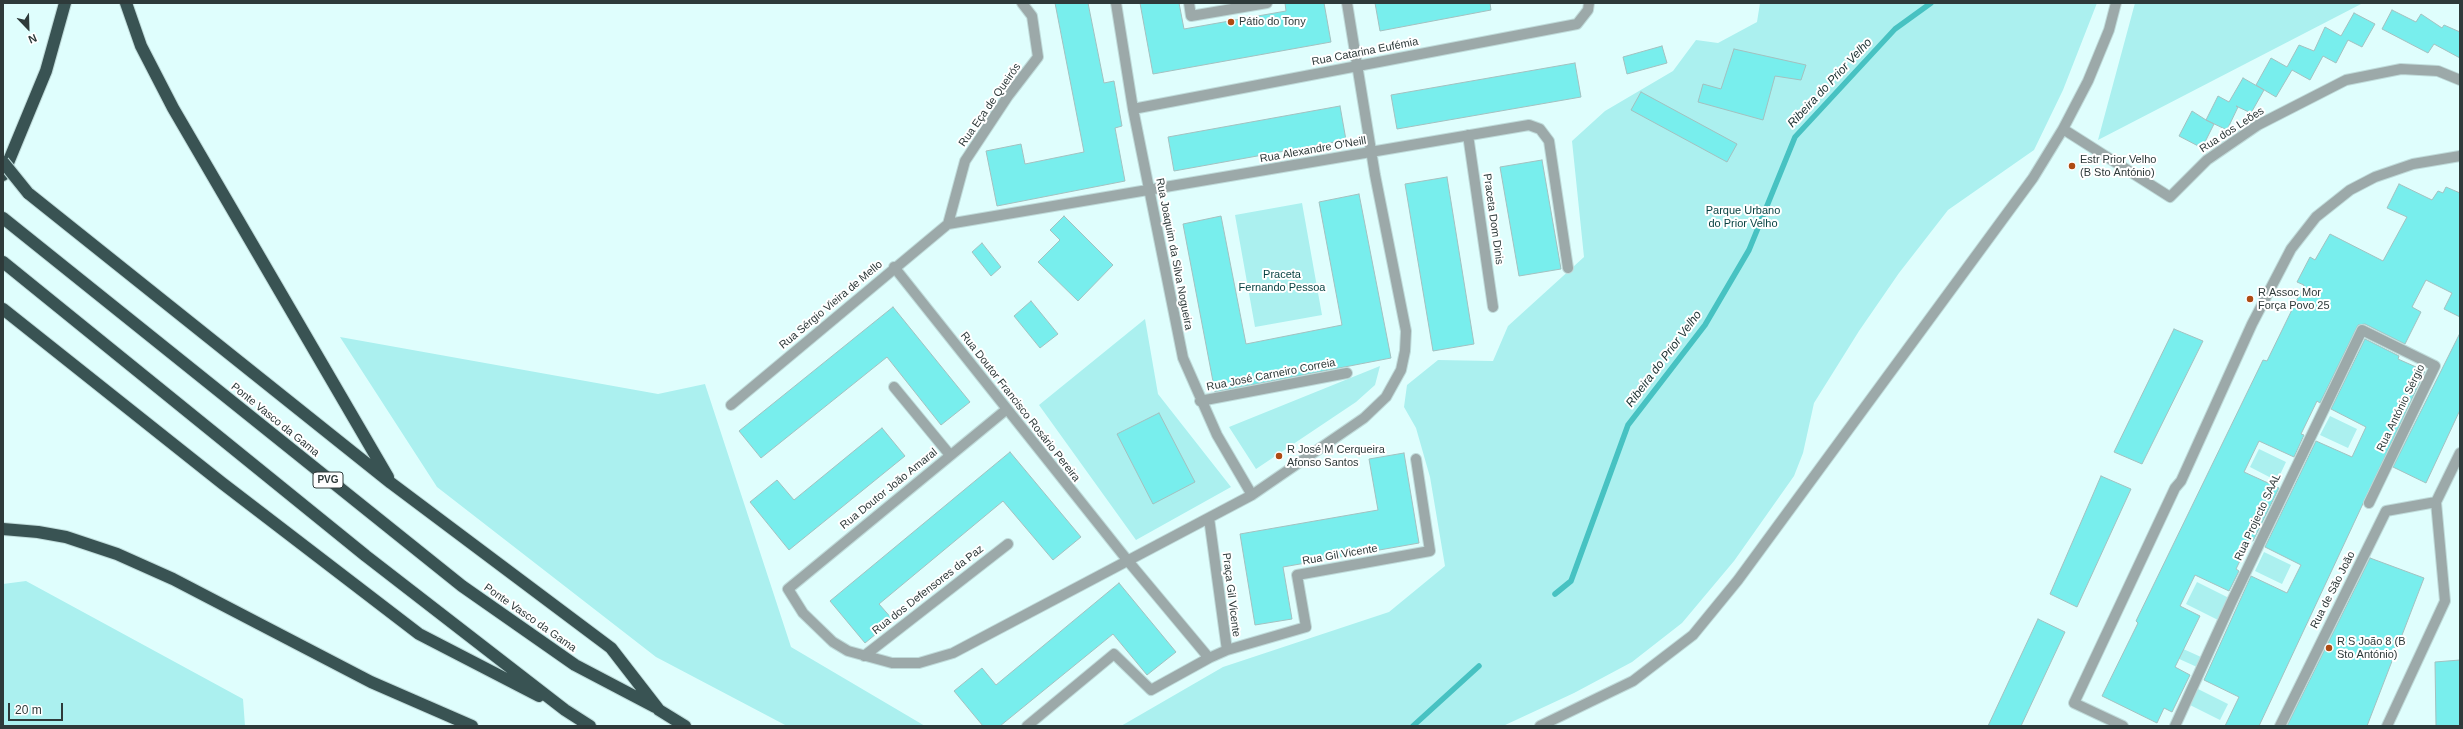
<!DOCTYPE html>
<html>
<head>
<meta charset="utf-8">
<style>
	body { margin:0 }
	#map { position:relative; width:2463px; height:729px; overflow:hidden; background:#dffefd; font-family:Helvetica,sans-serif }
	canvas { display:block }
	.frame { position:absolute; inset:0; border:4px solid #2e3a3a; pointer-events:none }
	.north { position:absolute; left:8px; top:8px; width:40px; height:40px; -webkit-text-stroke:3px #fff; paint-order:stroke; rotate:157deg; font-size:11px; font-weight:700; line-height:16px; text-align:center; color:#2e3a3a }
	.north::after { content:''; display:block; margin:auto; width:14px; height:18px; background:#2e3a3a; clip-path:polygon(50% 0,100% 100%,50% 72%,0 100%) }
	.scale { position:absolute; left:8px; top:703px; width:55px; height:18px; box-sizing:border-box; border:2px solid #2e3a3a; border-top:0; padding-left:5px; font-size:12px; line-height:14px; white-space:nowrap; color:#2e3a3a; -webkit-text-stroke:3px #fff; paint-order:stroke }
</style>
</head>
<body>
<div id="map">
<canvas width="2463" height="729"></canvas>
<div class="frame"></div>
<div class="north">N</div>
<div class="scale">20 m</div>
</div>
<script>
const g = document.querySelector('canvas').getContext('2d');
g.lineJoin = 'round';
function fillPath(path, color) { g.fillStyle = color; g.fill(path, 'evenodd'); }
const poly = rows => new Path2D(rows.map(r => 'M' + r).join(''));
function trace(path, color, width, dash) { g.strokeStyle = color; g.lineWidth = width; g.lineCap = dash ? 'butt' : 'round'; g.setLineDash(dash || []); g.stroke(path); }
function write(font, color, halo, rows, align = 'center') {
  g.font = font + ' Helvetica,sans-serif'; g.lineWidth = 4; g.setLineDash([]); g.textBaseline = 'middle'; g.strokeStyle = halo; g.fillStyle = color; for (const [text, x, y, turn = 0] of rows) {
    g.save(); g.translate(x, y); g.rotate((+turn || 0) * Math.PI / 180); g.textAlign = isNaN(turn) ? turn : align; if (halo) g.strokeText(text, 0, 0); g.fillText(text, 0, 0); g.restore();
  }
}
fillPath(poly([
	[1760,3,2097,3,2063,90,2034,150,1948,210,1899,273,1859,331,1814,403,1803,453,1794,476,1734,561,1682,623,1632,662,1574,693,1503,726,1121,726,1223,667,1389,612,1445,566,1430,477,1416,428,1404,407,1407,385,1438,360,1493,361,1508,326,1584,257,1572,141,1605,111,1673,71,1696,40,1718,43,1757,22],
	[2135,3,2363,3,2098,140],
	[1302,203,1322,315,1255,327,1235,215],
	[1145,319,1158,394,1231,487,1136,540,1039,405],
	[340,337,658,394,705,384,791,647,925,726,787,726,656,657,437,487],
	[1380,366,1375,385,1356,402,1256,469,1229,427],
	[2330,416,2357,429,2348,448,2320,435],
	[2259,449,2286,462,2277,481,2250,467],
	[2264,552,2291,565,2282,584,2255,571],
	[26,581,243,699,245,726,3,726,3,584],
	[2197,582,2229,598,2218,620,2186,604],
	[2170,643,2201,657,2197,667,2166,653],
	[2198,689,2228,704,2220,720,2190,705]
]), '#abf0ef');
trace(poly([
	[1555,594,1571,581,1628,425,1705,325,1749,250,1795,137,1895,29,1931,3],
	[1413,726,1479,666]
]), '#47c2c2', 5.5);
const building = poly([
	[1055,3,1088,3,1104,83,1114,81,1122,126,1115,128,1125,181,997,206,986,151,1021,144,1025,164,1084,152,1055,3],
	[1140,3,1179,3,1184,29,1286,11,1285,3,1324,3,1331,42,1153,74,1140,3],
	[1375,3,1490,3,1491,10,1380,31,1375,3],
	[2392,10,2416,22,2421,14,2442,28,2444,25,2460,32,2460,58,2434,44,2428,53,2382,29,2392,10],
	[2354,13,2375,24,2362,47,2348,40,2336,63,2323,56,2310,80,2292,70,2276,97,2256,85,2271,58,2287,67,2299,45,2314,51,2325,27,2341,36,2354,13],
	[1662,46,1667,63,1627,74,1623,57,1662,46],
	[1734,49,1806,65,1801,80,1775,76,1763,120,1698,102,1703,84,1721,89,1734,49],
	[1575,63,1581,97,1397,129,1391,95,1575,63],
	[2243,78,2264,90,2251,113,2236,106,2238,107,2227,130,2206,120,2214,124,2202,148,2179,136,2192,111,2206,120,2218,96,2229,102,2243,78],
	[1641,92,1737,144,1727,162,1631,110,1641,92],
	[1340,106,1346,140,1174,171,1168,137,1340,106],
	[1542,160,1561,269,1519,276,1500,167,1542,160],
	[1447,177,1474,344,1433,351,1405,184,1447,177],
	[2399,184,2432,200,2438,191,2443,193,2446,187,2460,193,2460,317,2444,309,2452,293,2426,280,2412,307,2421,312,2405,344,2365,324,2358,325,2320,403,2317,401,2301,434,2304,435,2294,457,2259,441,2244,472,2279,488,2253,541,2250,540,2236,569,2239,571,2229,591,2195,575,2180,606,2200,616,2175,667,2190,675,2172,712,2164,708,2157,723,2102,696,2138,623,2136,621,2263,360,2267,361,2304,285,2297,282,2310,257,2315,260,2330,234,2383,261,2407,217,2387,208,2399,184],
	[1359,194,1391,358,1215,392,1183,224,1221,216,1246,344,1342,325,1319,202,1359,194],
	[1064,216,1113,265,1078,301,1038,262,1060,240,1050,230,1064,216],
	[982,243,1001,267,991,276,972,252,982,243],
	[1031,301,1058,334,1040,348,1014,316,1031,301],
	[893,307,970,402,941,425,887,357,761,458,739,431,893,307],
	[2174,329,2203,341,2142,464,2114,452,2174,329],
	[2460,333,2460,410,2426,483,2393,467,2460,333],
	[2365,339,2399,356,2398,359,2425,371,2259,726,2225,726,2239,697,2204,680,2251,576,2287,593,2301,565,2265,547,2316,441,2352,457,2366,427,2331,409,2365,339],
	[1159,413,1195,482,1153,504,1117,434,1159,413],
	[882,428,905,456,789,550,750,502,777,480,794,500,882,428],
	[1010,452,1081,537,1053,560,1003,501,879,604,893,620,865,643,830,601,1010,452],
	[1404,453,1419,543,1283,567,1292,619,1255,625,1240,534,1378,510,1369,459,1404,453],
	[2101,476,2131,489,2077,607,2050,594,2101,476],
	[2370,558,2424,578,2367,726,2287,726,2370,558],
	[1119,583,1176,652,1147,675,1113,634,1000,726,983,726,954,691,982,668,996,685,1119,583],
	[2038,619,2065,632,2021,726,1988,726,2038,619],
	[2460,660,2460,726,2436,726,2435,662,2460,660]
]);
fillPath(building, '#78eeed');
trace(building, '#a3c1c0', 1);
const minor = poly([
	[1116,3,1133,109,1183,358,1217,435,1252,495],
	[1189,3,1191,16,1267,3],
	[1133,109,1577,24,1588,10,1589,3],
	[2063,129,2170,197,2207,160,2258,125,2346,80,2401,69,2438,71,2460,80],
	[1468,135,1493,307],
	[948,224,965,161,1008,96,1038,57,1032,16,1022,3],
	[894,267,1128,561,1209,658,1227,650,1209,518],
	[894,387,950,455],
	[1200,401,1347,373],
	[731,405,948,224,1529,125,1540,129,1549,141,1568,268],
	[1007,409,788,589,803,613,833,642,848,651,892,663,919,663,953,653,1252,495,1364,418,1386,397,1401,370,1405,351,1406,331,1375,175,1347,3],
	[1227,650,1306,627,1297,575,1430,551,1416,459],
	[864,656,1008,544],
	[1027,726,1114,654,1151,690,1209,658],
	[1540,726,1633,681,1693,635,1738,580,2033,178,2063,129,2088,81,2109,30,2116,3],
	[2123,726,2074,703,2175,488,2181,481,2252,324,2291,249,2316,217,2350,190,2375,177,2413,164,2460,156],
	[2175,726,2231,603,2362,330,2435,366,2369,503],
	[2280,726,2386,511,2436,502],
	[2387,726,2445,601,2436,502,2460,453]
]);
const highway = poly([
	[126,3,141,46,173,108,388,477],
	[3,175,46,71,65,3],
	[28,193,391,483,611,648,659,710,685,726],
	[3,218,462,586,575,665,655,707],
	[3,262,366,556,565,710,590,726],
	[3,309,222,483,419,634,539,696],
	[3,529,38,532,66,537,117,554,173,579,371,682,472,726]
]);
trace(minor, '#bfdbda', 12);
trace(highway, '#bfdbda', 14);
trace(minor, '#9ca9a9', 10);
trace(highway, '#395353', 12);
const highwayBridge = poly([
	[3,162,28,193]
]);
trace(highwayBridge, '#bfdbda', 14, []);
trace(highwayBridge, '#395353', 12);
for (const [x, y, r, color] of [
	[1231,22,4,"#ae4b13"],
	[2072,166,4,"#ae4b13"],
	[2250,299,4,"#ae4b13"],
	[1279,456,4,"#ae4b13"],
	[2329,648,4,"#ae4b13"]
]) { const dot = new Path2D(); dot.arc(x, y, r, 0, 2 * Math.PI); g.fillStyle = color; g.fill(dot); trace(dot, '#fff', 1.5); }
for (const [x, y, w] of [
	[328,480,30]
]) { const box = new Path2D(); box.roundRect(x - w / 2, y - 8, w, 16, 3); g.fillStyle = '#fff'; g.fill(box); trace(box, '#2e3a3a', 1); }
write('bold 10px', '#2e3a3a', null, [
	["PVG",328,480]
]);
write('11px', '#2e3a3a', '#fff', [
	["Pátio do Tony",1239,22],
	["Estr Prior Velho",2080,160],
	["(B Sto António)",2080,173],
	["R Assoc Mor",2258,293],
	["Força Povo 25",2258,306],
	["R José M Cerqueira",1287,450],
	["Afonso Santos",1287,463],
	["R S João 8 (B",2337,642],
	["Sto António)",2337,655]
], 'left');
write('11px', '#2e3a3a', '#fff', [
	["Rua Catarina Eufémia",1365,52,-11],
	["Rua Eça de Queirós",990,105,-55],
	["Rua dos Leões",2232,130,-33],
	["Rua Alexandre O'Neill",1313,150,-10],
	["Praceta Dom Dinis",1493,219,82],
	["Rua Joaquim da Silva Nogueira",1174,254,79],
	["Rua Sérgio Vieira de Mello",831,305,-40],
	["Rua José Carneiro Correia",1271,375,-11],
	["Rua Doutor Francisco Rosário Pereira",1020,407,52],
	["Rua António Sérgio",2401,408,-64],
	["Ponte Vasco da Gama",275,420,39],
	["Rua Doutor João Amaral",889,489,-39],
	["Rua Projecto SAAL",2258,517,-65],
	["Rua Gil Vicente",1340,555,-10],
	["Rua dos Defensores da Paz",928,590,-38],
	["Rua de São João",2333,590,-63],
	["Praça Gil Vicente",1231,595,83],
	["Ponte Vasco da Gama",530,618,35]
]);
write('11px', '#043f3f', '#fff', [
	["Parque Urbano",1743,211],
	["do Prior Velho",1743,224],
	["Praceta",1282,275],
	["Fernando Pessoa",1282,288]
]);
write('italic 12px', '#1b3030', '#fff', [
	["Ribeira do Prior Velho",1830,83,-47],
	["Ribeira do Prior Velho",1664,359,-53]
]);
</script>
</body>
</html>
